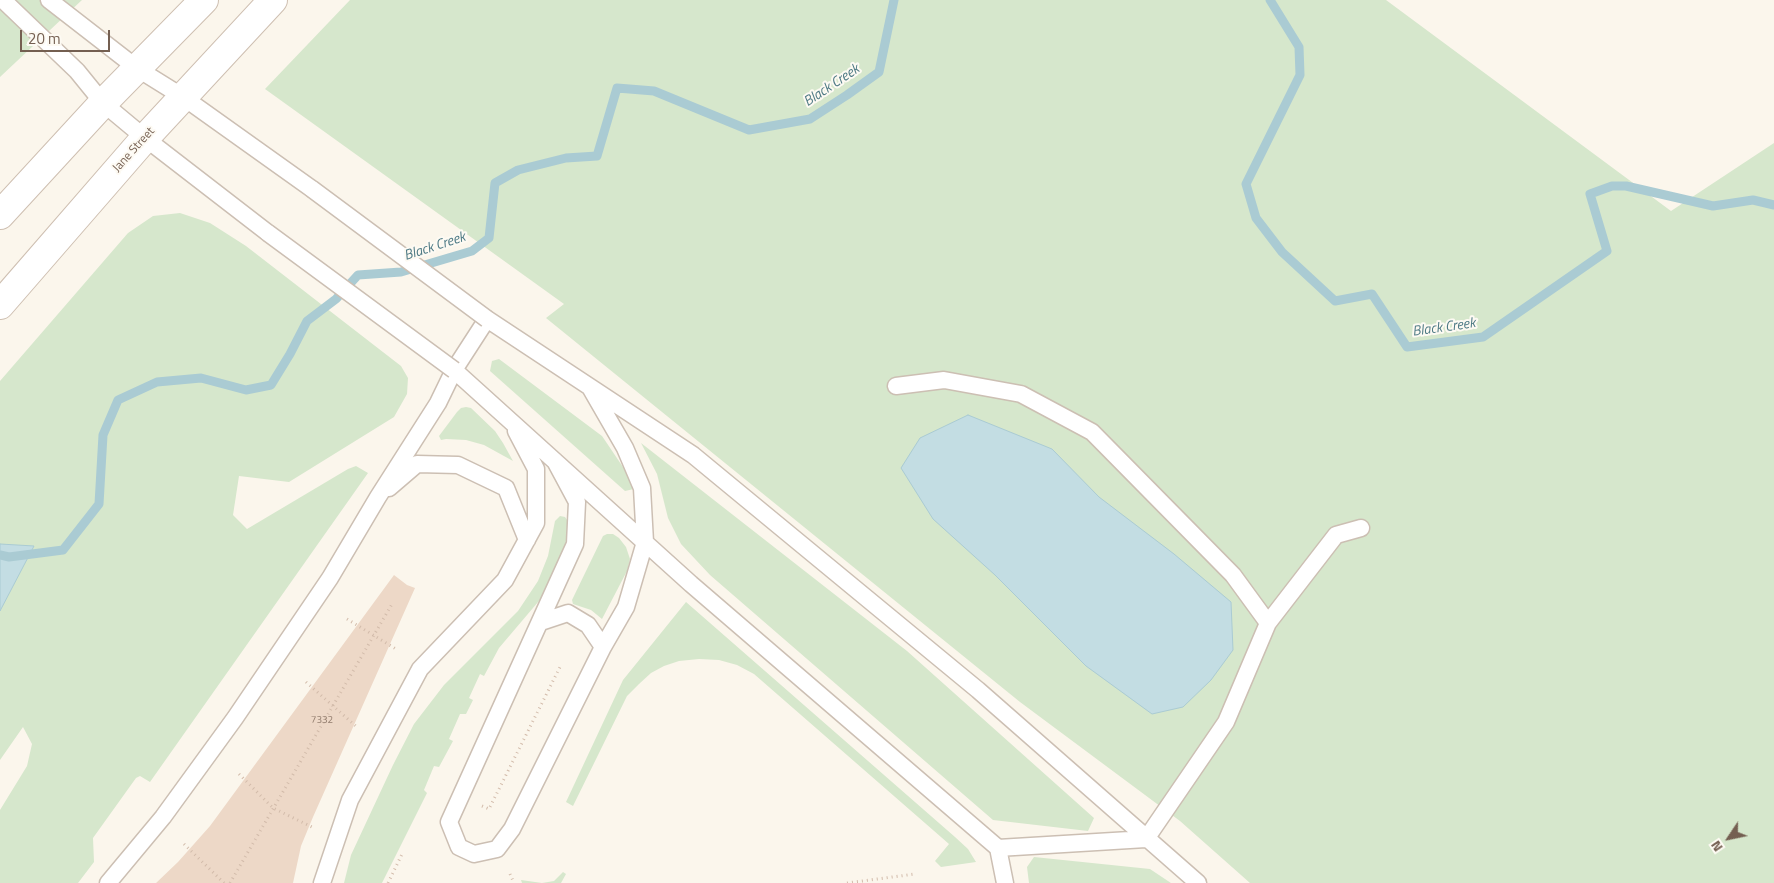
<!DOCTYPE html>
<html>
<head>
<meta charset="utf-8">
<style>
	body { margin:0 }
	#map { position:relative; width:1774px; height:883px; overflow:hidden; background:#fbf6ec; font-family:"Titillium Web",sans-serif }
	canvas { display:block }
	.north { position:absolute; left:1704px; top:813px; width:50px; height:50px; -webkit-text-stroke:4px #fdfaf3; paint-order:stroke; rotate:236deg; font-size:14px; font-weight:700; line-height:20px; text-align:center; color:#745f51 }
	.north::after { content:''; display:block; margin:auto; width:18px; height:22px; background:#745f51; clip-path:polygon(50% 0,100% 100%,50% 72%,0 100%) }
	.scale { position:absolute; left:20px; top:30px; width:90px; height:22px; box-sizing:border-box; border:2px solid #745f51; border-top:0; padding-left:6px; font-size:15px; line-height:18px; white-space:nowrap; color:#745f51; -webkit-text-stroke:4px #fdfaf3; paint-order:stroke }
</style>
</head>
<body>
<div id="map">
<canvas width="1774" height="883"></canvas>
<div class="north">N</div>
<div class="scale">20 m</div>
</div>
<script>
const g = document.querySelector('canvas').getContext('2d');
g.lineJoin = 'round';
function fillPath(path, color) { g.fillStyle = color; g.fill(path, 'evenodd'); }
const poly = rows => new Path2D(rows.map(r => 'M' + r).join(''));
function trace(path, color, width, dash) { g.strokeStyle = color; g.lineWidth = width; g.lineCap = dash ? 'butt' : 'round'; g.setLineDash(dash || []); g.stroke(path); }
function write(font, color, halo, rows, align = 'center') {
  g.font = font + ' "Titillium Web",sans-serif'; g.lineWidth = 4; g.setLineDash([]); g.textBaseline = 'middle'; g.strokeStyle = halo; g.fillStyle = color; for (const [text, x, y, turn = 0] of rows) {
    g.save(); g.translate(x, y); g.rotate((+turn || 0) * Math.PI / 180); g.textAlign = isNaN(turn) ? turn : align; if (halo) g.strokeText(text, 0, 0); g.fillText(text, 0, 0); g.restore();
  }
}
fillPath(poly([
	[0,0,82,0,0,77],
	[350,0,1386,0,1671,211,1774,143,1774,883,1250,883,1180,821,1020,702,546,318,564,304,265,89],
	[180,213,210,223,246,246,401,366,408,378,407,394,394,417,289,482,239,476,233,515,247,529,348,469,356,466,368,473,150,782,140,776,136,778,93,838,94,862,78,883,0,883,0,810,27,766,32,744,23,727,0,760,0,381,128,233,153,216],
	[499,359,602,436,625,470,634,489,625,491,490,371,492,361],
	[466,407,471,408,495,431,503,443,513,461,484,445,466,440,446,439,441,440,439,436,457,412,461,408],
	[641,443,907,651,1094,818,1088,831,993,820,710,575,681,544,668,518,657,474],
	[560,516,565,517,568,521,565,550,544,595,499,648,484,676,480,674,469,698,473,700,466,714,460,714,449,739,453,741,439,767,434,766,424,790,427,793,382,883,344,883,351,855,393,765,414,724,444,685,518,611,538,581,548,556,555,521],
	[607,534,613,534,619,538,626,547,630,559,627,571,602,619,591,610,573,604,572,600,603,536],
	[686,602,955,837,968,849,976,862,941,867,935,861,949,844,754,674,737,665,719,660,699,659,679,661,664,666,651,673,639,684,627,696,573,806,566,802,623,680],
	[1034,857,1150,869,1171,883,1029,883,1027,867],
	[563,872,566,874,561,883,522,883,521,880,542,883,554,881]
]), '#d6e7cc');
const water = poly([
	[968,415,1052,449,1099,497,1174,554,1231,602,1233,650,1211,680,1183,707,1152,714,1086,666,995,575,933,519,901,468,920,438,968,415],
	[0,544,34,546,0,611,0,544]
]);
fillPath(water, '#c3dde3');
trace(water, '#aacbd3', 1);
trace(poly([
	[1270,0,1299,47,1300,75,1246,184,1256,218,1282,252,1335,301,1372,294,1407,347,1483,337,1607,251,1590,194,1612,186,1626,186,1713,206,1753,200,1774,205],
	[0,555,9,557,63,550,99,504,103,435,118,400,157,382,201,378,246,390,271,385,290,354,307,321,336,299,358,275,401,272,472,251,489,238,495,183,518,170,566,158,597,156,617,88,654,91,749,130,810,119,847,95,879,72,894,0]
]), '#aacbd3', 9);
fillPath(poly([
	[394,575,407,585,415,588,313,817,301,846,293,883,156,883,178,862,210,826]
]), '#edd8c7');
const service = poly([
	[3,0,77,71,103,103,145,138,268,233],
	[49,0,138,69,183,97,312,189],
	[454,370,691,584,998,848,1005,883],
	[896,386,944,380,1021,394,1092,432,1233,575,1268,623,1226,722,1146,839,998,848],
	[555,461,577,502,575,544,449,822,459,847,474,854,497,849,512,829,603,647,626,607,645,542,642,488,625,448,591,389],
	[389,488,417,464,458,465,506,488,527,540],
	[541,622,568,613,588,625,603,647],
	[1268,623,1336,535,1361,528],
	[108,883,163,817,235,718,330,578,378,497,438,403,454,370,487,319,693,455,978,690,1198,883],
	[322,883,350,800,420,669,505,580,536,523,536,469,516,431]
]);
const secondary = poly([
	[0,215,103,103,204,0],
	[0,305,145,138,273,0]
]);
trace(service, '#ccbfb3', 19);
trace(secondary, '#cebfb1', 30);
trace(poly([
	[347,619,396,649],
	[306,682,358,728],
	[239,774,273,808,314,828],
	[482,806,489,809,561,665],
	[184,844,224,883],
	[510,874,514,883],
	[230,883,392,604],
	[388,883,402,854],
	[847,883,915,874]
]), '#d2bbaa', 3, [1, 4]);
trace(service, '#fff', 16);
trace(secondary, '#fff', 28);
const serviceBridge = poly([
	[312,189,487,319],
	[268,233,454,370]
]);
trace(serviceBridge, '#ccbfb3', 19, []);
trace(serviceBridge, '#fff', 16);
write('10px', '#927d6e', null, [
	["7332",322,721]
]);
write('12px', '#745f51', '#fdfaf3', [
	["Jane Street",134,150,-48]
]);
write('italic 14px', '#4d7984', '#fdfaf3', [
	["Black Creek",832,86,-34],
	["Black Creek",435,247,-18],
	["Black Creek",1444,328,-8]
]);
</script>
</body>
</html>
